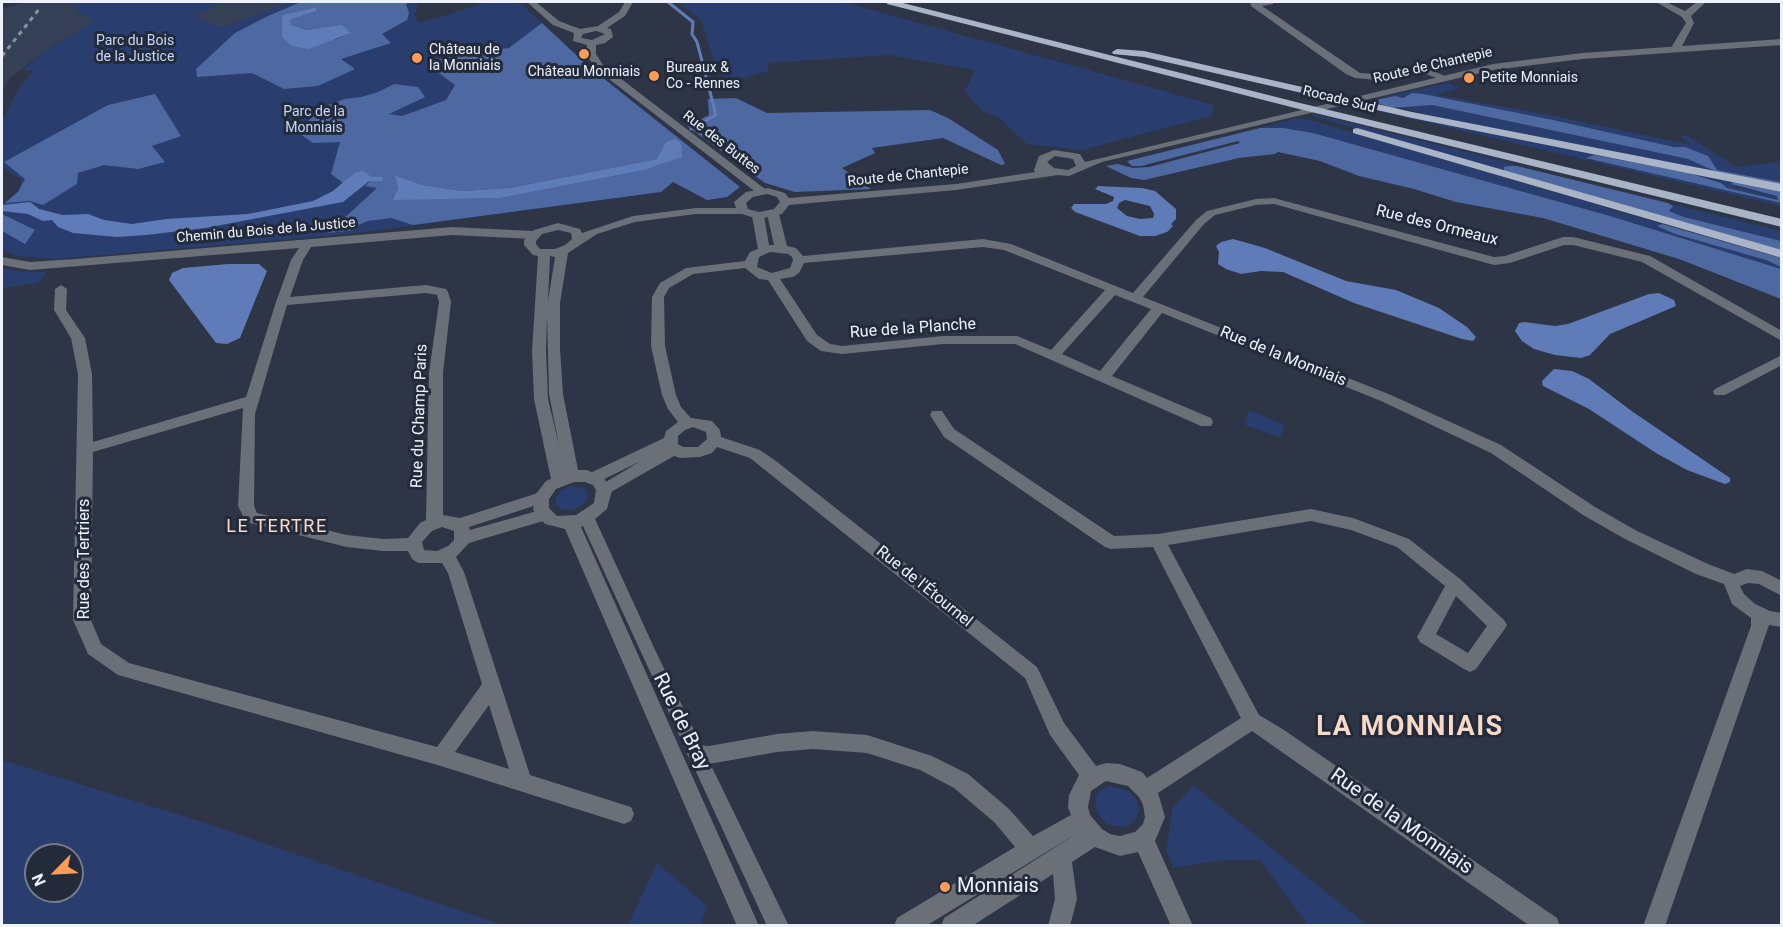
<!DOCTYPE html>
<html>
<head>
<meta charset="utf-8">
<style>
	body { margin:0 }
	#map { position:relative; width:1783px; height:927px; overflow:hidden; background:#2d3546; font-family:Roboto,sans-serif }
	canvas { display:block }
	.frame { position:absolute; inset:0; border:3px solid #edf2fd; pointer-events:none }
	.north { position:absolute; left:24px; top:843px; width:60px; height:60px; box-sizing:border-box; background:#232b3b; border:2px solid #747b89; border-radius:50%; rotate:246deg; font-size:16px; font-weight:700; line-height:24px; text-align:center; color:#edf2fd }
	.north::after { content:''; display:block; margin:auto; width:21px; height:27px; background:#fd9c56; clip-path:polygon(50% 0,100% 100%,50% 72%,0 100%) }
</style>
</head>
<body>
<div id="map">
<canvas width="1783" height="927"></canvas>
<div class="frame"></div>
<div class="north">N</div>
</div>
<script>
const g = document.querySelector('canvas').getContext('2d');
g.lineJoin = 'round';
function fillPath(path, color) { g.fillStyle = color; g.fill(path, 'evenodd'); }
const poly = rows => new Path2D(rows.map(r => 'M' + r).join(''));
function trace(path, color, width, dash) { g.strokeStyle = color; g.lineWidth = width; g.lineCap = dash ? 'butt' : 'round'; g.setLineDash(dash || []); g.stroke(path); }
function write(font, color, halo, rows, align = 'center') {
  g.font = font + ' Roboto,sans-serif'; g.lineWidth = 6; g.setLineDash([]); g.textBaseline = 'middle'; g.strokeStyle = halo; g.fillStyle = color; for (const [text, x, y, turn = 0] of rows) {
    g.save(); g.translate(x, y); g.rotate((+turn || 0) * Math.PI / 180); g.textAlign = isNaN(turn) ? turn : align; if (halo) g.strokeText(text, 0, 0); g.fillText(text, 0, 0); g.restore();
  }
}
fillPath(poly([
	[26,2,72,2,79,14,92,18,93,22,44,52,9,79,2,93,2,9],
	[227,2,291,2,221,28,192,15]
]), '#364056');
fillPath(poly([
	[72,2,227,2,193,15,221,28,291,2,416,2,418,6,414,16,420,23,488,2,519,2,588,66,740,187,727,197,707,200,673,182,661,192,350,234,55,259,17,256,2,250,2,204,17,192,22,180,2,167,2,122,20,86,34,70,23,70,44,52,93,22,92,18,79,14],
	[678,2,843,2,1214,105,1211,116,1082,150,1027,144,998,117,982,111,965,91,975,70,889,55,768,63,768,71,745,78,727,77,718,74,701,20],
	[1447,83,1460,88,1436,95,1545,114,1691,145,1680,136,1688,136,1736,167,1781,162,1781,182,1718,170,1717,172,1435,117,1398,107,1432,105,1688,159,1713,169,1685,147,1674,147,1423,94,1372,100],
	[1356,104,1735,181,1736,187,1778,196,1779,200,1727,188,1721,183,1689,173,1586,157,1781,203,1781,206,1353,105],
	[1315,114,1514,164,1517,166,1505,167,1504,171,1310,115],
	[1296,118,1314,121,1662,224,1658,225,1675,234,1766,260,1781,267,1781,269,1610,216,1313,133,1283,128,1260,128],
	[1668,203,1781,231,1781,241,1684,217,1669,211,1672,206],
	[2,268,18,271,46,272,38,283,2,288],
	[1249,410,1285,425,1280,437,1245,425],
	[571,486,585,488,588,494,587,500,575,510,561,509,556,505,556,497,562,490],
	[2,760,202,822,502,925,2,925],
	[36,855,72,855,72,891,36,891],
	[1194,785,1198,789,1367,925,1308,925,1260,860,1213,861,1174,868,1166,850,1173,807],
	[1110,786,1129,791,1137,801,1139,809,1136,819,1127,826,1121,827,1107,824,1098,814,1095,802,1096,796,1099,791],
	[657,863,707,906,700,925,628,925]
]), '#293e6e');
fillPath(poly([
	[301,2,409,2,406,4,409,13,407,20,382,34,391,43,341,59,355,69,318,86,284,89,252,73,197,77,196,69,235,33,268,16],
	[316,7,316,11,290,20,292,25,306,30,319,28,350,33,337,39,292,46,282,15],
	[542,23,588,66,740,187,727,197,707,200,673,182,661,192,413,225,391,218,368,221,358,225,355,230,328,233,377,188,365,186,373,178,355,172,343,183,331,174,340,142,313,143,300,134,317,109,345,99,361,97,378,92,394,84,418,87,425,97,389,114,402,116,446,100,455,85,428,65,448,56,509,48],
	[657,159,640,171,501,198,392,199,398,188,396,175,423,185,462,191,509,188],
	[1412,93,1423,94,1553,120,1674,147,1685,147,1708,156,1717,170,1781,182,1781,184,1717,172,1688,159,1432,105,1392,108,1371,101,1395,96,1403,98],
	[155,94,181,136,152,146,165,162,138,169,104,165,78,173,77,184,43,205,30,201,5,203,18,192,25,179,4,162,108,105],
	[736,98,767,113,930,110,948,118,998,150,1005,164,1001,165,943,138,872,148,875,153,842,168,871,189,795,192,765,183,687,126,709,115,708,99],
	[1260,128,1283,128,1313,133,1610,216,1781,269,1781,299,1679,259,1543,218,1456,202,1414,189,1359,176,1320,161,1278,152,1275,154,1239,158,1144,180,1131,178,1106,166,1118,164,1133,168,1149,167,1240,143,1238,141,1141,166,1132,166,1127,161],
	[1594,155,1689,173,1721,183,1727,188,1778,200,1777,196,1731,184,1735,181,1781,191,1781,203,1586,158],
	[1509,166,1517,166,1668,203,1673,206,1669,211,1684,217,1781,241,1781,250,1504,171,1504,167],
	[2,214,35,230,25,244,2,231],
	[1662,224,1781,258,1781,267,1766,260,1675,234,1657,226]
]), '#4e68a2');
fillPath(poly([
	[316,7,316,11,290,20,292,25,306,30,342,25,351,33,309,49,292,46,282,37,282,15],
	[675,139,681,143,682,157,640,171,501,198,392,200,398,188,395,175,423,185,462,191,509,188,657,159,666,142],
	[363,171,373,178,343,202,205,228,146,235,117,237,73,233,58,227,52,220,43,221,28,214,2,211,2,205,30,202,39,209,63,215,88,214,104,220,132,224,166,219,248,214,313,201,333,191,355,172],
	[1098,186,1142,188,1155,191,1176,209,1176,219,1171,224,1173,226,1167,232,1155,236,1140,236,1075,212,1071,208,1074,204,1106,204,1113,201,1114,197,1095,189],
	[1125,200,1150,206,1154,214,1153,218,1140,219,1127,216,1117,208,1119,203],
	[1233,239,1265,248,1346,281,1396,290,1439,308,1467,327,1476,337,1473,341,1462,339,1354,303,1283,272,1261,271,1241,274,1226,269,1218,264,1219,252,1216,246,1221,242],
	[228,264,259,264,267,271,240,338,227,344,216,343,169,280,172,273,183,268],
	[1659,293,1674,300,1676,306,1610,334,1590,355,1581,358,1555,355,1534,349,1522,341,1515,331,1519,323,1524,322,1555,326,1568,324,1649,294],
	[1554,369,1572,371,1589,379,1633,412,1730,478,1730,482,1725,484,1687,470,1656,453,1589,409,1543,386,1542,381]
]), '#607cb8');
trace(poly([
	[668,2,693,22,692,34,697,42,716,115,691,129]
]), '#607cb8', 3);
trace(poly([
	[369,179,381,179]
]), '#607cb8', 4);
fillPath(poly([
	[527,2,536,2,559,21,580,29,598,26,619,12,625,2,633,2,625,16,607,28,611,29,613,37,605,43,596,45,596,54,603,65,765,189,765,193,757,193,596,69,586,54,587,45,573,41,574,33,553,25,527,2],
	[596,31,605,34,592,40,581,38,583,34,596,31],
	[1254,2,1274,2,1273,4,1262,6,1360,73,1377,74,1421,66,1450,78,1445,81,1420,72,1377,80,1355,78,1346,74,1251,6,1250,4,1254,2],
	[1656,2,1666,2,1685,11,1697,2,1706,2,1691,16,1694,23,1682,46,1685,49,1683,51,1677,51,1672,46,1686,23,1682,17,1656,2],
	[1274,198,1494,257,1505,256,1563,237,1573,237,1650,256,1782,331,1782,341,1642,262,1573,245,1564,245,1510,263,1494,265,1274,204,1256,205,1215,215,1204,224,1143,297,1391,395,1501,445,1595,507,1637,531,1708,564,1734,574,1747,569,1762,571,1782,581,1782,596,1759,584,1748,583,1740,586,1744,594,1755,604,1770,611,1782,613,1782,627,1769,625,1665,926,1643,926,1751,626,1751,618,1732,604,1724,584,1696,574,1625,539,1583,515,1491,453,1381,401,1162,313,1112,376,1211,418,1213,422,1211,426,1201,426,1015,344,943,344,842,354,821,351,807,341,768,280,759,279,745,268,693,274,669,288,664,297,665,346,676,395,681,407,691,418,712,421,720,430,721,437,760,450,776,461,1037,667,1064,723,1096,766,1106,763,1120,764,1142,772,1147,778,1241,718,1153,547,1111,549,1105,547,944,437,930,415,932,411,942,411,954,429,1114,536,1158,534,1311,509,1353,518,1409,539,1460,579,1504,620,1507,625,1504,630,1476,669,1470,672,1464,669,1420,642,1417,637,1445,586,1397,547,1351,530,1311,521,1168,545,1259,715,1284,730,1557,918,1560,926,1530,926,1252,731,1158,793,1165,817,1155,841,1193,926,1171,926,1138,852,1120,856,1095,847,1072,862,1077,899,1070,926,1048,926,1055,899,1053,874,972,926,941,926,944,918,1079,832,926,926,894,926,897,918,1015,847,994,822,954,788,920,770,867,753,813,749,777,752,709,764,690,760,687,754,690,748,697,745,709,746,777,734,813,731,867,735,932,756,968,774,1008,808,1033,836,1071,815,1068,807,1069,795,1079,775,1050,735,1025,678,750,458,717,447,712,453,700,457,680,458,674,456,604,496,599,494,596,490,599,486,641,461,598,482,588,482,585,478,588,474,664,438,666,431,678,422,668,409,662,395,651,346,652,297,660,283,686,268,745,261,750,252,758,249,752,216,754,214,762,214,764,216,769,245,774,245,767,214,773,211,779,214,787,246,796,248,803,256,983,239,1011,244,1133,293,1196,220,1207,211,1256,199,1274,198],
	[983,247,1004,250,1105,290,1051,350,1017,336,943,336,842,346,830,344,817,335,780,279,793,277,799,273,804,263,983,247],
	[770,252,788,254,792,257,793,260,790,268,772,273,757,267,759,257,770,252],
	[1115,295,1151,309,1100,371,1062,354,1115,295],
	[693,427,706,432,707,439,698,447,683,447,678,444,678,436,685,430,693,427],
	[1456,596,1487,626,1468,653,1436,634,1456,596],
	[1106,781,1128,786,1139,797,1143,805,1145,817,1143,824,1135,832,1120,836,1110,834,1102,829,1090,815,1088,807,1091,791,1106,781],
	[452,227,533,231,539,235,533,239,452,235,311,247,303,260,290,297,426,285,446,289,448,292,451,302,443,373,443,515,460,518,541,492,546,494,549,498,546,502,469,527,470,530,544,509,550,511,552,515,550,519,469,543,456,557,464,572,530,775,631,807,634,814,631,821,624,824,441,766,118,675,88,654,73,620,78,374,71,338,54,310,55,289,61,285,67,289,66,310,85,338,92,374,93,442,246,397,276,302,291,260,299,248,30,270,2,265,2,257,30,262,76,259,452,227],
	[426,293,437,295,439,302,429,373,426,520,420,523,408,538,383,539,347,535,257,513,254,506,255,414,287,305,426,293],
	[243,408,238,506,246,522,347,547,383,551,408,551,412,559,418,563,442,563,448,573,482,684,437,747,129,663,101,644,91,620,93,452,243,408],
	[442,527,454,531,454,540,448,546,437,551,424,550,422,542,432,531,442,527],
	[489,705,509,769,455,752,489,705],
	[1782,355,1782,365,1725,395,1715,395,1713,392,1715,389,1782,355]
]), '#6b6f78');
fillPath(poly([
	[1782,39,1782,45,1582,59,1493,70,1102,162,1069,176,1058,175,956,190,789,205,782,214,758,219,742,214,696,214,635,222,597,234,568,253,560,303,560,348,563,394,578,470,587,470,603,477,612,490,607,509,595,519,657,654,789,926,767,926,583,526,581,527,759,926,737,926,565,529,545,524,533,510,536,494,546,481,551,479,534,399,532,351,538,256,533,255,524,245,524,240,534,230,558,223,580,229,582,233,633,216,696,208,736,208,734,202,746,192,768,188,785,193,789,198,956,184,1035,172,1034,170,1039,156,1054,150,1080,154,1085,162,1493,64,1582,53,1782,39],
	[1055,156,1073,159,1076,166,1068,170,1054,168,1047,162,1055,156],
	[767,194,777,197,780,202,774,209,759,212,748,209,746,203,753,197,767,194],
	[558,230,571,233,572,239,565,245,555,249,540,249,536,244,536,241,542,234,558,230],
	[550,256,555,257,548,301,550,256],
	[547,316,549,394,559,445,548,399,546,351,547,316],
	[574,482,585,482,593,485,596,490,594,503,576,515,557,516,549,508,549,499,556,489,574,482]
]), '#6b6f78');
fillPath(poly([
	[886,2,899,2,1300,103,1782,219,1782,227,1295,108,887,4,886,2],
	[1117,49,1144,51,1412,112,1782,184,1782,192,1412,118,1144,57,1113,54,1112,52,1117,49],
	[1357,128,1782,250,1782,258,1353,133,1353,129,1357,128]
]), '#aab4c7');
trace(poly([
	[2,56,40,8]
]), '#8c92a0', 3, [4.5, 4.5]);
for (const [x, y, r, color] of [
	[584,54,6,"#fd9c56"],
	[417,58,6,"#fd9c56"],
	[654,76,6,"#fd9c56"],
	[1469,78,6,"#fd9c56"],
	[945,887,6,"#fd9c56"]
]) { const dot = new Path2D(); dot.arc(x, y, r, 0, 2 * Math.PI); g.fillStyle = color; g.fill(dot); trace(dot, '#232b3b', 2); }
write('14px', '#c7d8fa', '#232b3b', [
	["Parc du Bois",135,41],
	["de la Justice",135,57],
	["Parc de la",314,112],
	["Monniais",314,128]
]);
write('14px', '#edf2fd', '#232b3b', [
	["Château de",429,50],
	["la Monniais",429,66],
	["Bureaux &",666,68],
	["Co - Rennes",666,84],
	["Château Monniais",584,72,"center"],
	["Petite Monniais",1481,78]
], 'left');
write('14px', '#edf2fd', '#232b3b', [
	["Route de Chantepie",1433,66,-13],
	["Rocade Sud",1339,100,14],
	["Rue des Buttes",721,143,38],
	["Route de Chantepie",908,176,-6],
	["Chemin du Bois de la Justice",266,231,-5]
]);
write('16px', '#edf2fd', '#232b3b', [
	["Rue des Ormeaux",1437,226,14],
	["Rue de la Planche",913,329,-4],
	["Rue de la Monniais",1283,357,22],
	["Rue du Champ Paris",420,416,-88],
	["Rue des Tertriers",85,559,-90],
	["Rue de l'Étournel",924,587,39]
]);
g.letterSpacing = '1.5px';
write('18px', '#f6d9c7', '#232b3b', [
	["LE TERTRE",277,527]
]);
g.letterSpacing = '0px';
write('20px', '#edf2fd', '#232b3b', [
	["Rue de Bray",681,722,64],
	["Rue de la Monniais",1401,822,35]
]);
write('20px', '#edf2fd', '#232b3b', [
	["Monniais",957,887]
], 'left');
g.letterSpacing = '1.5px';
write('bold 27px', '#f6d9c7', '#232b3b', [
	["LA MONNIAIS",1410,728]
]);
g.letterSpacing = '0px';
</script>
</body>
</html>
